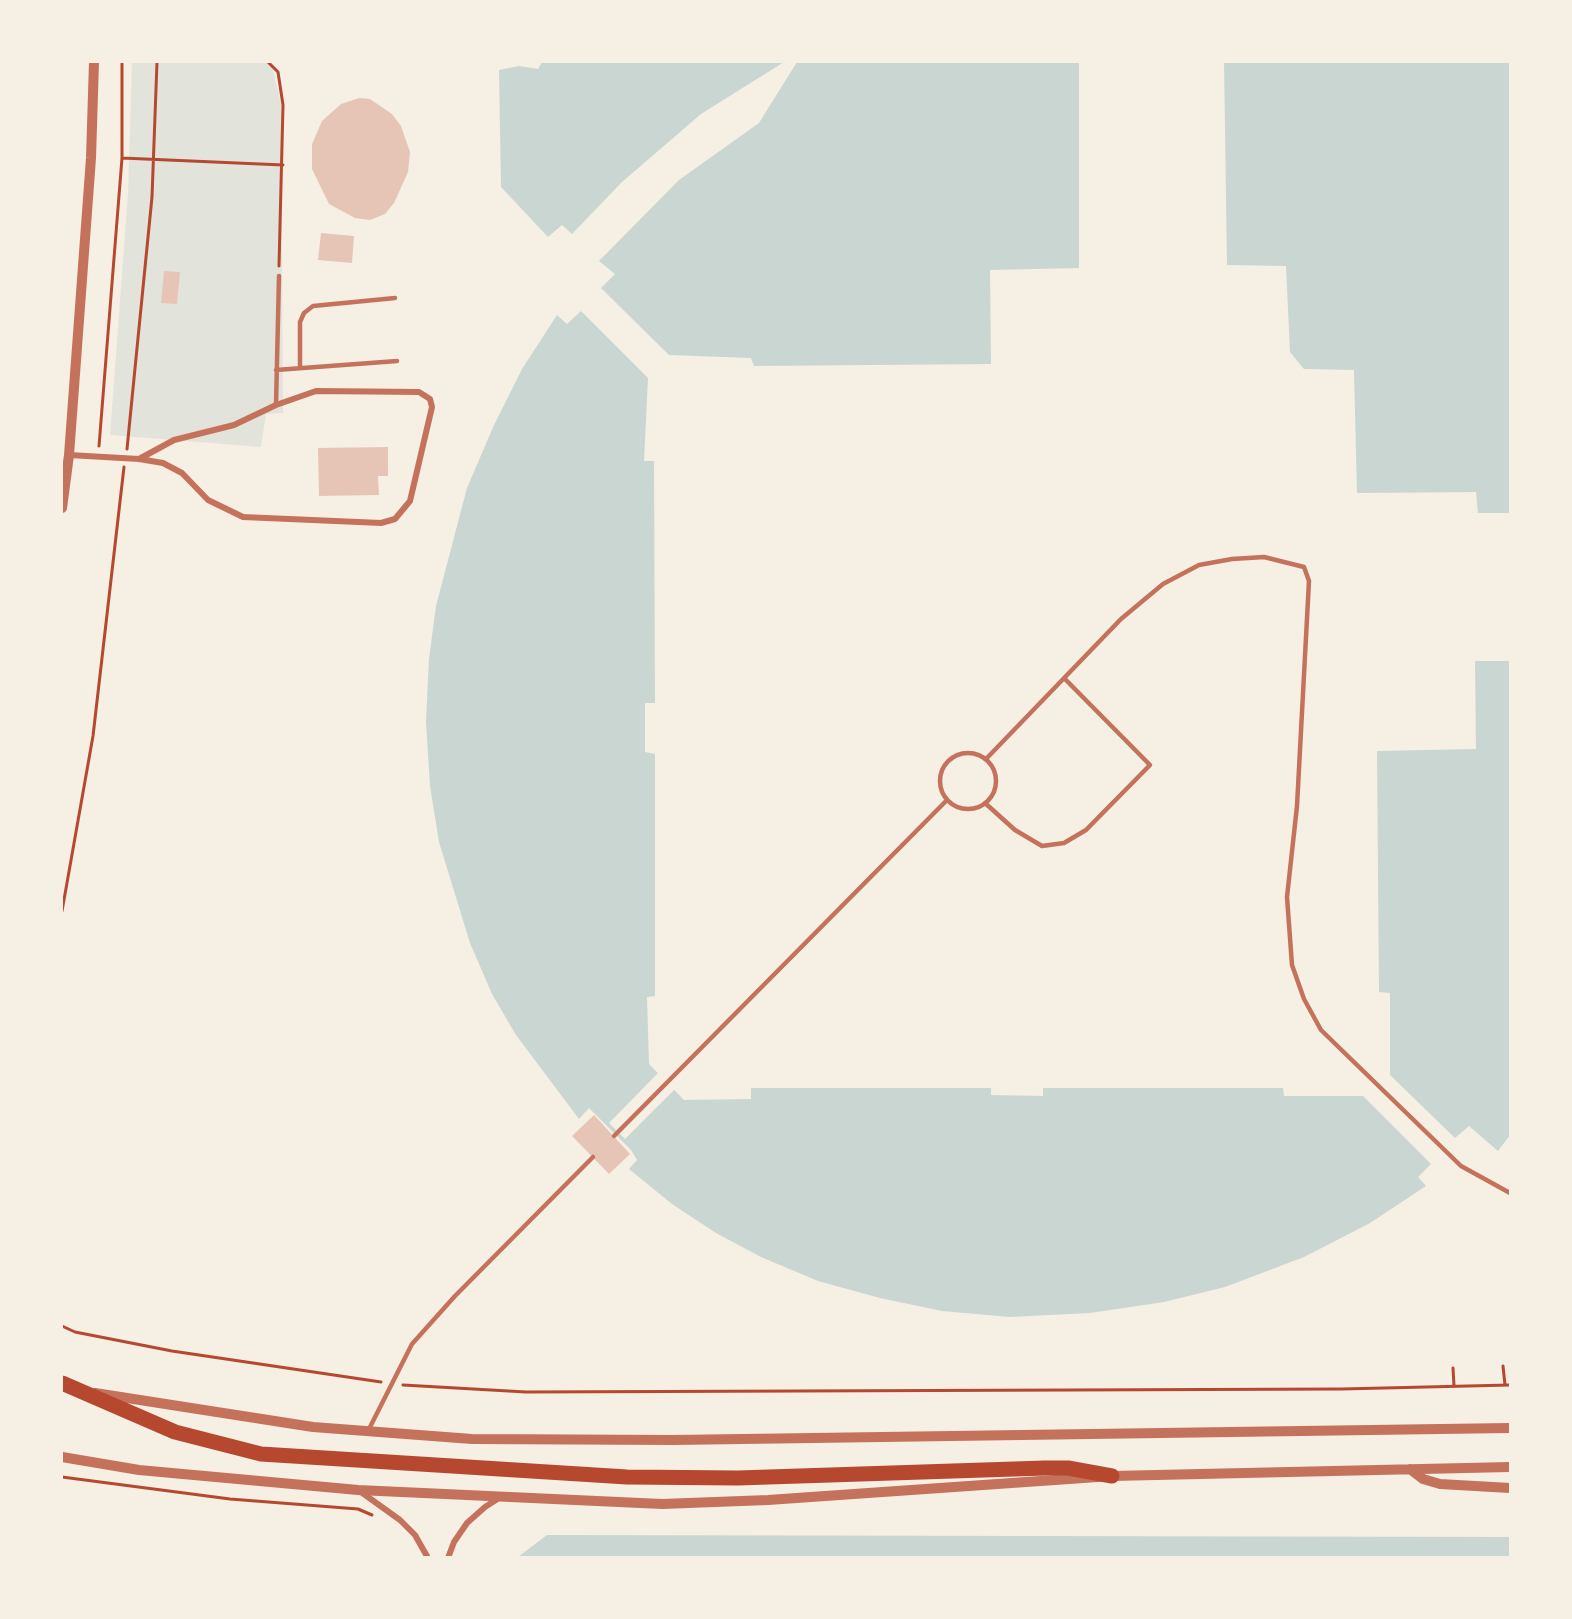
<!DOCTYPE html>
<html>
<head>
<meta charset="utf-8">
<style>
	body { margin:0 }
	#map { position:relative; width:1572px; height:1619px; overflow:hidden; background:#f6efe4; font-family:"Roboto Condensed",sans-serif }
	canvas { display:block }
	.frame { position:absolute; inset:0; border:63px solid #f6efe4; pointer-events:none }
</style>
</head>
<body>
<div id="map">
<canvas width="1572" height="1619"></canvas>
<div class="frame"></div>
</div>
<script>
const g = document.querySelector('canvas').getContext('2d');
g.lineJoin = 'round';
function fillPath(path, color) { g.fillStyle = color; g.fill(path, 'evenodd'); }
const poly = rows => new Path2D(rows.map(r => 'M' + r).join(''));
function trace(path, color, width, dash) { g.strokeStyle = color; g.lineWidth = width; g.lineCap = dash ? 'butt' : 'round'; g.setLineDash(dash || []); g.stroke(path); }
fillPath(poly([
	[132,62,271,62,281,104,283,413,266,414,261,447,110,435,128,193]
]), '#e2e4dc');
fillPath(poly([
	[542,62,784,62,701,114,622,182,572,234,562,225,548,237,501,187,499,70,519,66,538,69],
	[797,62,1079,62,1079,268,990,270,991,364,754,366,751,358,669,355,601,288,615,274,599,261,679,180,759,123],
	[1224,62,1510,62,1510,513,1478,513,1476,492,1357,493,1354,370,1304,369,1290,352,1286,266,1227,265],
	[581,311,648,378,644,461,654,461,655,703,645,703,645,752,655,754,655,996,647,997,649,1064,684,1100,751,1099,751,1088,991,1088,991,1095,1043,1096,1043,1088,1283,1088,1284,1096,1363,1096,1431,1164,1418,1177,1426,1186,1370,1223,1304,1257,1225,1287,1164,1302,1090,1313,1010,1317,942,1311,880,1298,818,1281,761,1257,716,1233,672,1204,629,1169,637,1160,631,1150,589,1108,579,1119,516,1035,492,994,470,943,439,842,430,786,426,722,429,659,436,606,467,488,494,425,522,369,557,315,567,324],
	[1475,661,1510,661,1510,1135,1498,1151,1469,1126,1455,1138,1390,1075,1390,993,1379,992,1377,751,1476,749],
	[547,1535,1510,1537,1510,1557,518,1557]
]), '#c9d6d2');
fillPath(poly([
	[660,1071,676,1088,625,1139,609,1123]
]), '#f6efe4');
fillPath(poly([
	[359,98,370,99,392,114,401,126,410,152,408,172,394,203,385,214,370,220,355,218,329,204,312,169,312,144,322,121,341,104],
	[321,233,354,236,352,263,318,260],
	[164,271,180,272,177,304,161,303],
	[388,447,388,476,378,476,379,495,319,496,318,448],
	[594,1115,630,1154,609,1174,572,1136]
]), '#e6c5b7');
trace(poly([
	[268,62,278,72,283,105,279,266],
	[122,158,283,165],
	[99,446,122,158,122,62],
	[127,449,152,197,157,62],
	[62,911,93,736,124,467],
	[62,1326,75,1332,172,1351,381,1382],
	[1503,1366,1505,1385],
	[1453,1368,1454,1386],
	[403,1385,526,1392,1342,1389,1510,1385],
	[62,1477,230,1499,358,1509,372,1515]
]), '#b5482f', 3);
trace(poly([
	[300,368,300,322,304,313,313,306,395,298],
	[276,370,397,361],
	[276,405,279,276],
	'940 781a28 28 0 1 1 56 0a28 28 0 1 1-56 0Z',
	[986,759,1121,619,1163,584,1199,565,1232,559,1264,557,1304,567,1309,581,1297,806,1287,897,1292,965,1304,999,1321,1030,1461,1166,1510,1193],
	[985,803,1015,830,1042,846,1064,843,1086,830,1150,765,1064,678],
	[614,1136,947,800],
	[368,1431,412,1344,455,1296,593,1157]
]), '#c5725c', 4.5);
trace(poly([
	[69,455,139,459,163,463,182,473,208,500,243,517,381,523,395,519,410,501,432,407,430,399,419,392,316,391,276,405,234,425,174,440,139,459],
	[361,1492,400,1520,415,1535,428,1558],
	[448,1558,454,1542,467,1523,485,1507,499,1498]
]), '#c5725c', 6);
trace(poly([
	[62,508,69,455,91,158,94,62],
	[95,1393,313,1427,472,1439,673,1440,1510,1428],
	[62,1457,139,1470,358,1490,662,1504,768,1500,1112,1476,1510,1467],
	[1410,1469,1423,1479,1440,1484,1510,1488]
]), '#c5725c', 10);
trace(poly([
	[62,1383,175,1432,261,1454,627,1477,738,1478,1045,1468,1068,1468,1112,1476]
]), '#b5482f', 15);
</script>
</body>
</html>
